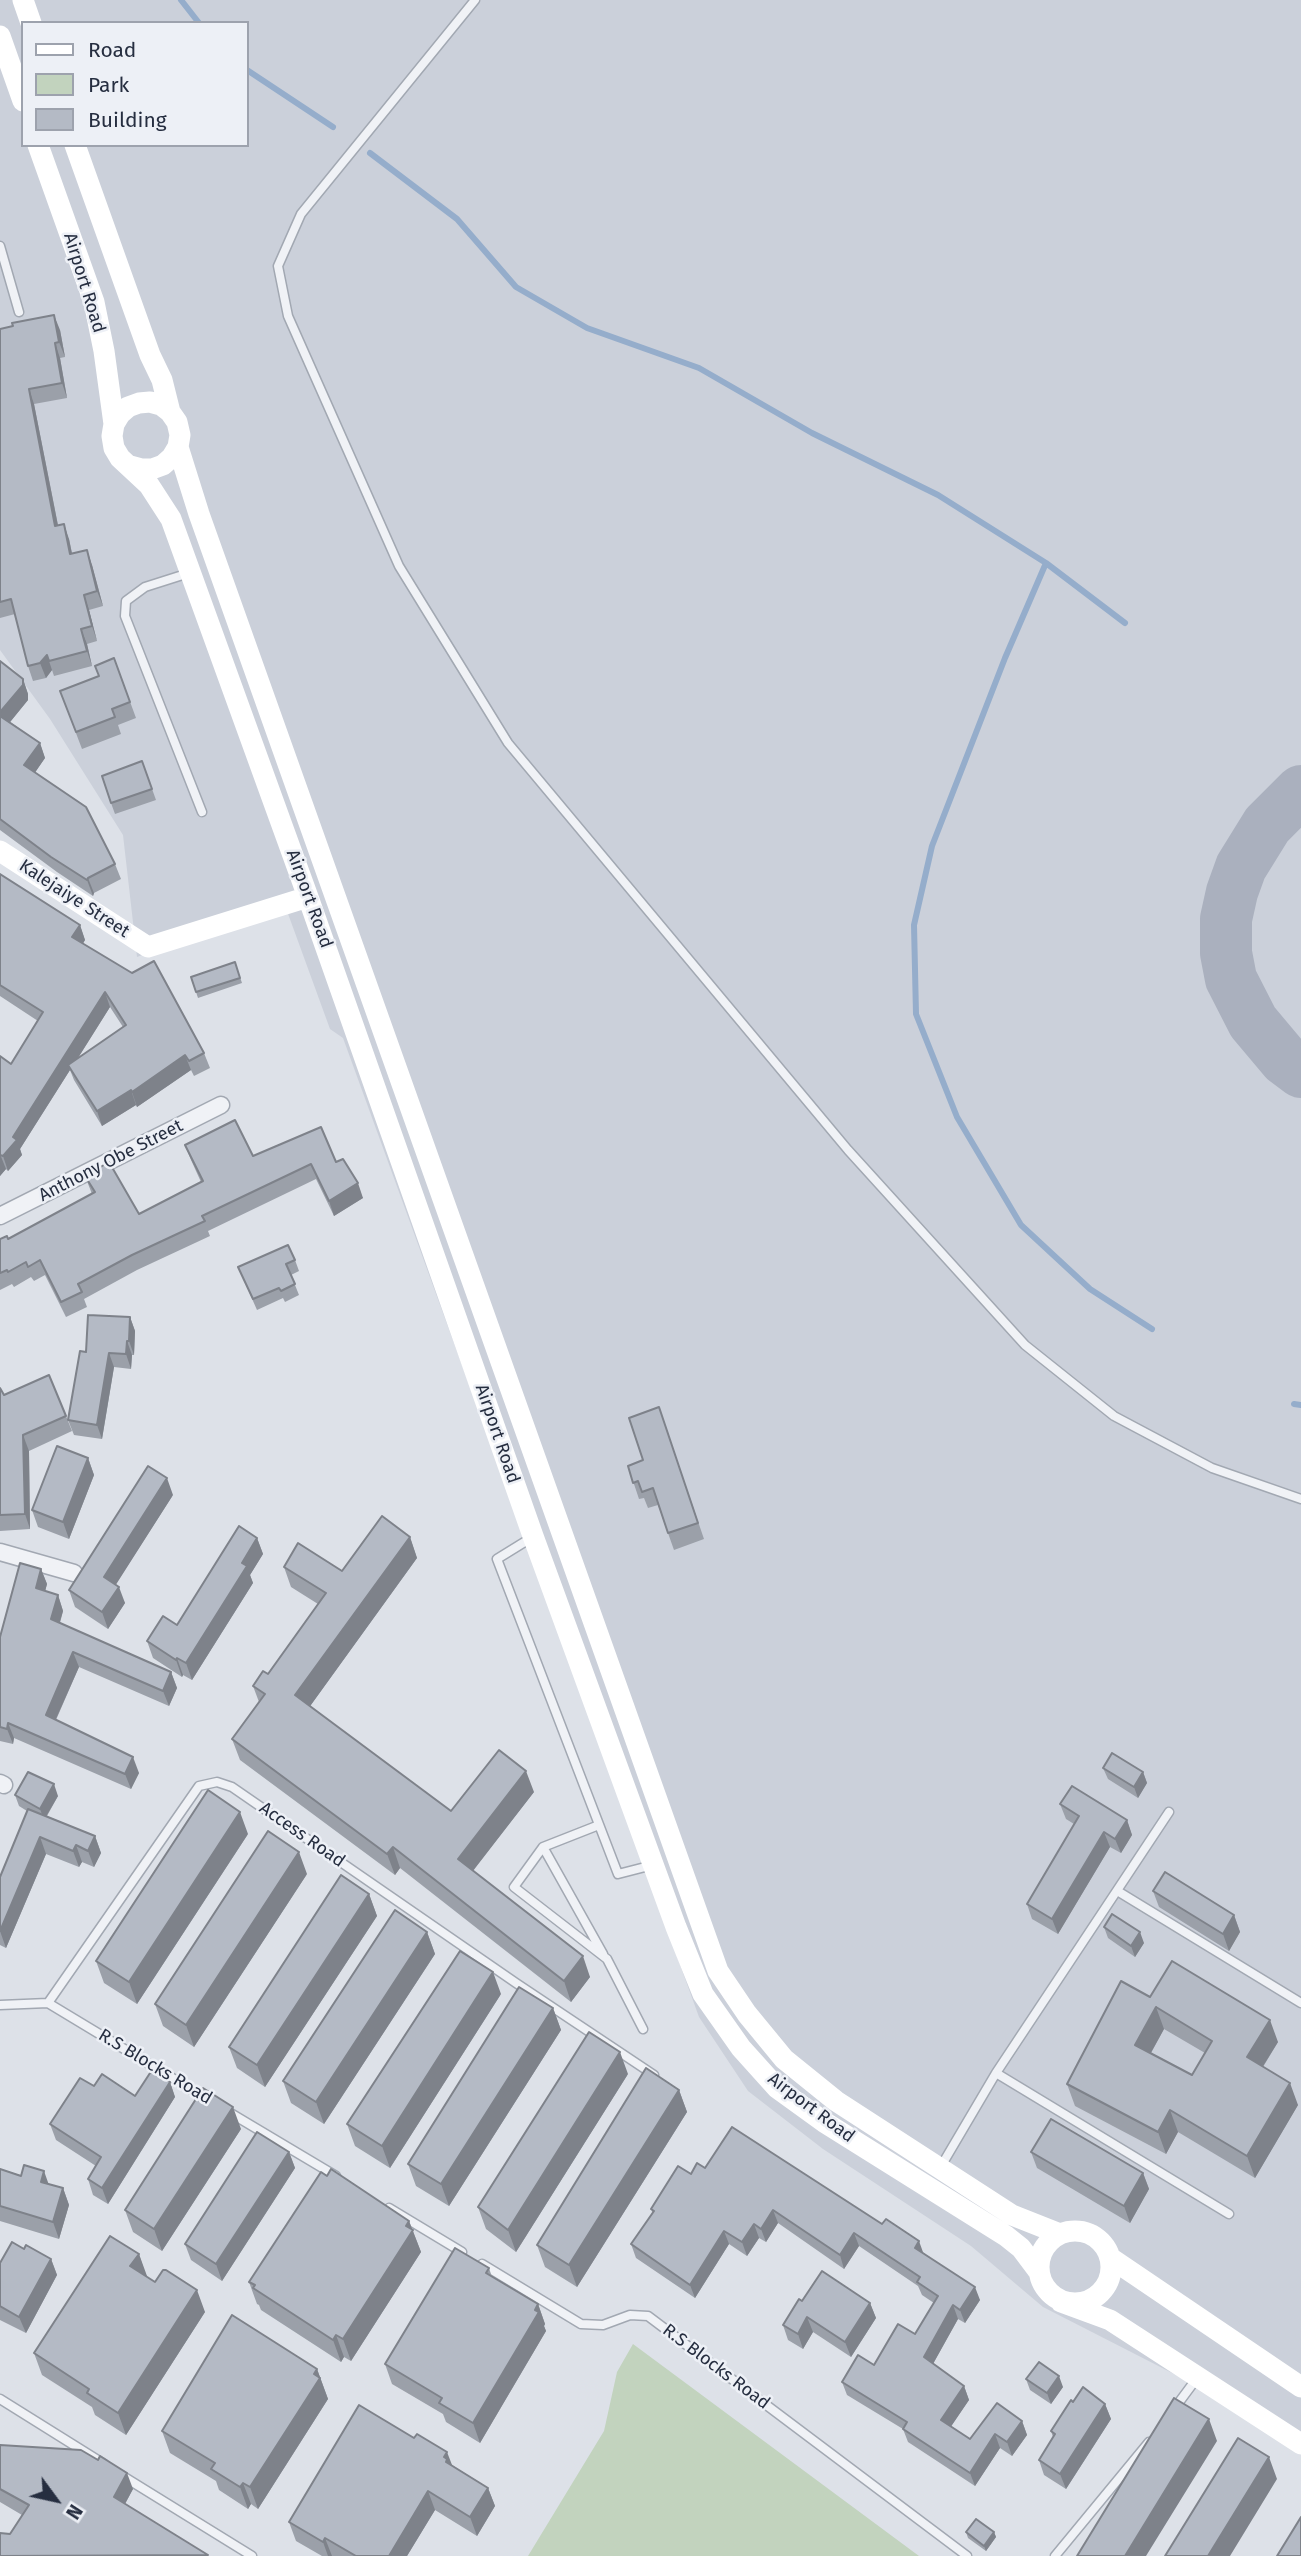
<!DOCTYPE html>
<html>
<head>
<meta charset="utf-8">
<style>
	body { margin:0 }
	#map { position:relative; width:1301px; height:2556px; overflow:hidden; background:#dde1e8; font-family:"Fira Sans",sans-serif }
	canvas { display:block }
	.legend { position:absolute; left:21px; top:21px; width:228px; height:126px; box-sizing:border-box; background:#edf0f6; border:2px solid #9da2ad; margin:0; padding:9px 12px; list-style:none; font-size:21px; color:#262e40 }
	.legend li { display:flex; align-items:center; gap:14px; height:35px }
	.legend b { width:35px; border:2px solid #9da2ad }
	.north { position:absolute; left:21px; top:2465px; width:70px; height:70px; -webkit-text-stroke:5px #edf0f6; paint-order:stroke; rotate:123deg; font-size:19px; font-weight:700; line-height:28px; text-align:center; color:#262e40 }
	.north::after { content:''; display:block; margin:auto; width:24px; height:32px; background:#262e40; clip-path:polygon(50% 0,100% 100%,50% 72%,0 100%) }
</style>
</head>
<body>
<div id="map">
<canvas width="1301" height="2556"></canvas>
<ul class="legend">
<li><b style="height:9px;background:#fff"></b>Road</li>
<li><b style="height:19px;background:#c2d3be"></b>Park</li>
<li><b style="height:19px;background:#b4bac5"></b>Building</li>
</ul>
<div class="north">N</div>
</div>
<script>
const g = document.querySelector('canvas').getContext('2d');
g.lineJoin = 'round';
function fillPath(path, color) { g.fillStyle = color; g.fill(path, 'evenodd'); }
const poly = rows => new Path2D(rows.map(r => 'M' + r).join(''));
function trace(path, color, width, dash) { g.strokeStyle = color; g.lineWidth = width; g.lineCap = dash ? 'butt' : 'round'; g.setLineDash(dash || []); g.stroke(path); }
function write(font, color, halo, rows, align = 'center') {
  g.font = font + ' "Fira Sans",sans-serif'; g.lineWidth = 5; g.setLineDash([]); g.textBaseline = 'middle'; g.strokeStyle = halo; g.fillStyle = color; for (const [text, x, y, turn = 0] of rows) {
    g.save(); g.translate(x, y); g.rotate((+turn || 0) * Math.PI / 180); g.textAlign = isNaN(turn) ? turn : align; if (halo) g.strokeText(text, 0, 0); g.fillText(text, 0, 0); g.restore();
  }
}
fillPath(poly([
	[0,0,1301,0,1301,2451,1221,2398,1043,2307,971,2246,823,2149,748,2091,699,2017,343,1038,330,1029,283,900,137,957,123,835,50,719,0,650],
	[23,23,247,23,247,145,23,145]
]), '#cbd0da');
fillPath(poly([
	[633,2344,919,2556,528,2556,604,2431,617,2372]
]), '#c2d3be');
trace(poly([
	[181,0,199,23],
	[247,70,333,127],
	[370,153,457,219,516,287,587,328,699,368,812,433,938,495,1046,563,1125,623],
	[1046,563,1005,658,932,846,914,925,916,1014,957,1117,1021,1225,1090,1289,1152,1329],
	[1294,1404,1301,1405]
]), '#95adcb', 6);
trace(poly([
	[1301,791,1267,825,1241,867,1232,892,1226,919,1226,953,1231,979,1253,1022,1285,1060,1301,1072]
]), '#aab0be', 52);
const lane = poly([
	[475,0,301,214,278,266,288,316,399,566,508,743,848,1150,1025,1345,1114,1416,1212,1468,1301,1499],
	[0,246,19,312],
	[189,573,145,587,126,601,125,616,202,812],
	[531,1538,497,1559,618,1874,653,1865],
	[599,1825,543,1847,514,1887,607,1959,643,2029],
	[543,1847,603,1954],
	[1119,1892,1301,2003],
	[48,2003,207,2099],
	[0,2005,48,2003,199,1786,217,1782,232,1787,516,1983,654,2075],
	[996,2073,1229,2214],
	[227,2111,336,2176],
	[940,2168,996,2073,1169,1812],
	[389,2208,462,2252],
	[482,2264,581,2324,603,2325,630,2315,648,2316,967,2556],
	[0,2399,104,2464],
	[1174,2409,1197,2378],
	[121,2475,252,2556],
	[1055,2556,1149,2442]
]);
const street = poly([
	[0,1216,221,1105],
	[0,1552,74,1573],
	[0,1783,4,1785]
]);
trace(lane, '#a2a8b2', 11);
trace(street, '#a2a8b2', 19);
trace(lane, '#f0f2f6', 8);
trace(street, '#f0f2f6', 16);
trace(poly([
	[23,0,31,23],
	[0,36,23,101],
	[38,145,94,302,104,351,114,424],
	[75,145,150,355,162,380,170,412],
	[178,447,199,514,718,1971,747,2014,784,2059,836,2101,1012,2215,1060,2234],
	[130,466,141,469,152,469,163,465,172,457,178,447,180,435,177,422,170,412,161,405,150,402,139,403,128,407,120,414,114,424,112,436,114,448,120,458,149,485,171,519,308,897,533,1536,676,1927,703,1994,741,2048,777,2088,824,2122,1006,2236,1021,2248,1039,2272],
	[0,851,148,947,308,897],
	'1039 2267a36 36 0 1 1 72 0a36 36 0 1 1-72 0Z',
	[1112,2259,1301,2387],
	[1061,2302,1110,2320,1301,2444]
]), '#fff', 21);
fillPath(poly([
	[0,329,60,330,65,357,60,358,67,398,34,404,58,525,69,539,72,553,92,565,103,606,89,610,97,641,87,644,92,666,54,676,52,670,46,678,33,681,28,666,15,614,0,618],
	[114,658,136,718,118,725,121,734,82,749,60,691,99,676],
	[0,661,23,679,28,694,28,700,10,722,40,743,45,758,35,772,115,864,121,879,94,893,93,896,57,872,0,830],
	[142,761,156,800,115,814,111,803],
	[0,874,80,925,85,940,83,943,204,1053,210,1068,194,1076,191,1070,137,1107,136,1105,102,1126,74,1080,70,1070,20,1149,22,1155,8,1171,6,1169,0,1176,0,1056,11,1064,38,1021,0,996],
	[110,1007,123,1027,78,1058],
	[235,962,242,983,198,998,191,977],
	[185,1145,253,1156,336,1162,363,1198,334,1216,316,1179,208,1231,210,1236,137,1270,84,1299,87,1307,66,1317,45,1275,34,1281,31,1277,14,1287,12,1284,0,1290,0,1239,8,1239,92,1194,85,1176,139,1214,201,1182,191,1160],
	[295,1260,299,1271,291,1275,299,1295,285,1302,283,1298,257,1310,238,1267],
	[130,1317,135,1331,134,1355,132,1355,131,1369,114,1367,102,1439,74,1435,68,1420,86,1352],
	[0,1388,4,1395,66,1416,72,1431,29,1451,30,1529,0,1531],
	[659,1407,704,1539,674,1550,658,1505,648,1508,644,1498,639,1499,628,1466,643,1460],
	[88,1458,94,1475,69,1539,38,1527,32,1510],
	[173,1495,115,1585,125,1603,108,1629,75,1607,69,1590],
	[410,1537,417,1558,310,1706,451,1811,534,1792,473,1870,590,1977,571,2002,400,1868,395,1875,240,1760,232,1739,259,1702,253,1686,268,1674,318,1604,291,1587,284,1567,342,1571],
	[257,1538,263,1554,250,1575,253,1583,192,1680,183,1675,182,1677,153,1658,147,1641,177,1625],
	[41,1569,47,1584,45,1591,58,1595,63,1611,60,1623,171,1672,177,1688,169,1706,79,1667,56,1720,139,1773,131,1789,14,1738,13,1744,0,1741,0,1637],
	[1103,1768,1143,1772,1147,1783,1138,1798,1108,1779],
	[15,1795,58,1796,47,1816,95,1836,101,1853,94,1867,82,1862,79,1867,46,1854,6,1948,0,1945,0,1877,27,1811,19,1806],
	[1060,1804,1127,1820,1132,1835,1121,1853,1110,1847,1058,1934,1032,1919,1027,1904,1074,1824,1066,1819],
	[248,1834,137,2004,104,1983,96,1961],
	[307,1874,194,2047,163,2026,155,2004],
	[1153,1891,1234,1915,1240,1932,1229,1951,1159,1907],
	[369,1894,377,1916,265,2087,237,2068,229,2047],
	[1104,1927,1144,1943,1135,1957,1108,1938],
	[427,1932,435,1954,324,2124,291,2103,283,2081],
	[501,1994,390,2168,355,2146,347,2124],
	[1150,1997,1278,2042,1263,2067,1298,2105,1255,2178,1178,2132,1166,2154,1075,2106,1067,2084],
	[1164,2029,1205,2053,1192,2075,1151,2053],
	[553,2008,561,2030,449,2206,416,2186,408,2164],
	[628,2074,516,2252,486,2229,478,2207],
	[170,2082,175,2097,108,2204,93,2195,88,2179,96,2166,56,2140,50,2124,94,2086,135,2096],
	[679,2090,687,2112,577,2287,545,2267,537,2245],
	[241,2129,162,2251,133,2232,125,2210],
	[289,2152,295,2168,222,2281,191,2260,185,2244],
	[1031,2152,1143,2173,1149,2189,1130,2223,1037,2168],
	[705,2168,924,2253,980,2300,965,2323,958,2319,933,2364,964,2386,969,2400,951,2426,970,2439,1022,2421,1027,2435,1012,2456,1000,2448,975,2486,908,2442,903,2429,847,2395,842,2382,874,2365,915,2334,934,2303,922,2295,918,2286,859,2246,844,2269,778,2223,766,2242,759,2238,747,2256,729,2244,695,2298,636,2258,631,2244,653,2214,651,2209,691,2174],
	[0,2169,63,2188,69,2205,59,2239,0,2221],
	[409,2221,421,2252,351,2361,344,2357,341,2362,261,2310,259,2305,257,2304,249,2282],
	[24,2249,51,2259,57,2275,26,2333,0,2320,0,2263],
	[139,2254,146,2277,205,2312,126,2435,95,2415,92,2407,42,2375,34,2353],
	[489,2268,492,2277,538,2304,545,2324,544,2326,546,2331,480,2443,446,2422,443,2414,392,2384,385,2364],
	[802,2301,870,2303,876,2318,851,2357,813,2332,803,2349,788,2340,783,2325],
	[317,2369,328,2399,258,2509,251,2504,248,2509,219,2490,216,2481,170,2453,162,2431],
	[1026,2379,1063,2387,1051,2404,1030,2390],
	[1073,2402,1105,2404,1111,2419,1066,2489,1044,2475,1039,2460,1053,2437,1051,2431],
	[0,2445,133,2489,125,2504,10,2534,22,2515,0,2502],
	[452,2465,488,2488,495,2506,477,2536,435,2510,407,2556,322,2556,296,2541,289,2522],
	[966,2532,994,2532,996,2537,986,2551,968,2538]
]), '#9ba0a9');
fillPath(poly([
	[54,315,60,330,65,357,59,342],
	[55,343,60,358,67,398,62,383],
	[29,389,34,404,61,541,55,526],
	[64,524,69,539,75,569,70,554],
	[87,550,92,565,103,606,97,591],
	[84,595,89,610,97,641,92,626],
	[81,629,87,644,92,666,87,651],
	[47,655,52,670,46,678,40,663],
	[23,679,28,694,28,700,2,732,0,727,0,712],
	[40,743,45,758,30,780,24,765],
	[88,878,94,893,93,896,87,880],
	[80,925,85,940,78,952,72,937],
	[105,992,110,1007,71,1069,68,1065,70,1070,20,1149,22,1155,8,1171,3,1156,13,1137],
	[185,1055,191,1070,137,1107,132,1092],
	[131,1090,136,1105,102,1126,97,1111],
	[0,1154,6,1169,0,1176],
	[358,1183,363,1198,334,1216,329,1201],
	[130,1317,135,1331,134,1355,129,1341],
	[127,1341,132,1355,131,1369,126,1354],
	[109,1353,114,1367,102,1439,97,1425],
	[23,1435,29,1451,30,1529,25,1514],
	[88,1458,94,1475,69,1539,63,1522],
	[167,1478,173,1495,110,1594,104,1577],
	[410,1537,417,1558,303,1716,295,1695],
	[257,1538,263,1554,250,1575,253,1583,192,1680,186,1663,242,1563],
	[41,1569,47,1584,42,1603,36,1588],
	[119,1587,125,1603,108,1629,102,1612],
	[58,1595,63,1611,56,1635,51,1619],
	[73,1652,79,1667,51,1730,46,1715],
	[177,1658,183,1675,182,1677,176,1660],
	[171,1672,177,1688,169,1706,163,1691],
	[8,1723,14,1738,13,1744,7,1729],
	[133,1757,139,1773,131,1789,125,1774],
	[526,1771,534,1792,466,1880,458,1859],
	[1143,1772,1147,1783,1138,1798,1134,1787],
	[54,1784,58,1796,44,1820,40,1809],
	[240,1812,248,1834,137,2004,129,1982],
	[1127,1820,1132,1835,1121,1853,1115,1839],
	[1104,1832,1110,1847,1058,1934,1052,1919],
	[95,1836,101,1853,94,1867,88,1851],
	[40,1837,46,1854,6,1948,0,1931],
	[76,1845,82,1862,79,1867,73,1851],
	[393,1847,400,1868,395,1875,387,1854],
	[299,1852,307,1874,194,2047,186,2025],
	[369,1894,377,1916,265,2087,257,2065],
	[1234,1915,1240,1932,1229,1951,1223,1934],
	[427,1932,435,1954,324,2124,316,2102],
	[1140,1932,1144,1943,1135,1957,1131,1946],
	[583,1956,590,1977,571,2002,564,1981],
	[493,1972,501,1994,390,2168,382,2146],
	[1156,2007,1164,2029,1143,2067,1135,2045],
	[553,2008,561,2030,449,2206,441,2184],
	[1270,2020,1278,2042,1255,2079,1247,2057],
	[620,2052,628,2074,516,2252,508,2230],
	[170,2082,175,2097,108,2204,102,2188],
	[1290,2083,1298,2105,1255,2178,1247,2156],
	[679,2090,687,2112,577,2287,569,2265],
	[233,2107,241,2129,162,2251,154,2229],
	[1170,2110,1178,2132,1166,2154,1158,2132],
	[289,2152,295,2168,222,2281,216,2264],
	[44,2171,50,2188,41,2182],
	[1143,2173,1149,2189,1130,2223,1124,2206],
	[63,2188,69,2205,59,2239,53,2222],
	[773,2210,778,2223,766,2242,761,2229],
	[409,2221,421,2252,351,2361,343,2339],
	[754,2224,759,2238,747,2256,742,2242],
	[724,2231,729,2244,695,2298,690,2285],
	[854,2233,859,2246,844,2269,840,2255],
	[919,2241,924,2255,915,2248],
	[139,2254,147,2276,138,2288,130,2266],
	[51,2259,57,2275,26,2333,19,2317],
	[975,2287,980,2300,965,2323,960,2310],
	[197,2290,205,2312,126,2435,118,2413],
	[870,2303,876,2318,851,2357,845,2342],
	[538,2304,545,2324,544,2326,546,2331,480,2443,473,2423],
	[953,2305,958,2319,929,2371,924,2357],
	[807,2317,813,2332,803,2349,798,2334],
	[336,2335,344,2357,341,2362,333,2340],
	[317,2369,328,2399,258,2509,250,2487],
	[1059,2376,1063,2387,1051,2404,1047,2393],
	[964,2386,969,2400,946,2434,941,2420],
	[1105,2404,1111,2419,1066,2489,1060,2474],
	[1209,2419,1217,2441,1146,2556,1125,2556],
	[1022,2421,1027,2435,1012,2456,1007,2442],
	[995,2434,1000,2448,975,2486,970,2473],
	[447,2452,454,2470,452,2472,444,2457],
	[1269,2457,1277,2479,1230,2556,1208,2556],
	[127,2473,133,2489,120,2513,114,2497],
	[243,2483,251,2504,248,2509,240,2487],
	[488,2488,495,2506,477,2536,470,2517],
	[428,2491,435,2510,407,2556,389,2556],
	[994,2532,996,2537,986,2551,984,2546],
	[325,2538,332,2556,328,2556,323,2542]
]), '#7e828a');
const building = poly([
	[54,315,59,342,55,343,62,383,29,389,55,526,64,524,70,554,87,550,97,591,84,595,92,626,81,629,87,651,49,661,47,655,40,663,28,666,11,599,0,602,0,329,13,326,12,323,54,315],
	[114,658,130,702,112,709,115,717,76,732,60,691,99,676,95,666,114,658],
	[0,661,23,679,23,685,0,712,0,661],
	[0,716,40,743,24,765,86,807,115,864,88,878,87,880,51,857,0,819,0,716],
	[142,761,152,789,111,803,102,776,142,761],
	[0,874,80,925,72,937,132,973,154,961,204,1053,189,1061,185,1055,132,1092,131,1090,97,1111,68,1065,126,1025,105,992,13,1137,17,1140,3,1156,0,1155,0,1056,11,1064,43,1012,0,985,0,874],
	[235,962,240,978,196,992,191,977,235,962],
	[235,1120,253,1156,321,1127,336,1162,343,1159,358,1183,329,1201,311,1164,202,1216,205,1221,132,1255,78,1284,82,1292,61,1302,40,1260,28,1267,26,1262,8,1272,7,1270,0,1273,0,1239,7,1236,8,1239,95,1192,85,1176,109,1162,139,1214,203,1181,185,1145,235,1120],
	[288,1245,295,1260,286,1264,295,1284,281,1291,279,1288,253,1299,238,1267,288,1245],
	[88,1315,130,1317,129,1341,127,1341,126,1354,109,1353,97,1425,68,1420,80,1351,86,1352,88,1315],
	[49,1375,66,1416,23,1435,25,1514,0,1515,0,1388,4,1395,49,1375],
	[659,1407,698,1523,668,1533,653,1488,642,1492,638,1481,633,1483,628,1466,643,1460,629,1418,659,1407],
	[57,1446,88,1458,63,1522,32,1510,57,1446],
	[148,1466,167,1478,104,1577,119,1587,102,1612,69,1590,148,1466],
	[382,1516,410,1537,295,1695,451,1811,499,1750,526,1771,458,1859,583,1956,564,1981,393,1847,387,1854,232,1739,265,1694,253,1686,263,1671,268,1674,326,1593,284,1567,298,1543,342,1571,382,1516],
	[239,1526,257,1538,242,1563,247,1566,186,1663,177,1658,176,1660,147,1641,163,1616,177,1625,239,1526],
	[20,1563,41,1569,36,1588,58,1595,51,1619,171,1672,163,1691,73,1652,46,1715,133,1757,125,1774,8,1723,7,1729,0,1727,0,1637,20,1563],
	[1112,1753,1143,1772,1134,1787,1103,1768,1112,1753],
	[28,1772,54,1784,40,1809,15,1795,28,1772],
	[1072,1786,1127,1820,1115,1839,1104,1832,1052,1919,1027,1904,1079,1816,1060,1804,1072,1786],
	[208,1790,240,1812,129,1982,96,1961,208,1790],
	[28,1809,95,1836,88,1851,76,1845,73,1851,40,1837,0,1931,0,1877,28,1809],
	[268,1831,299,1852,186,2025,155,2004,268,1831],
	[1165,1872,1234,1915,1223,1934,1153,1891,1165,1872],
	[341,1875,369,1894,257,2065,229,2047,341,1875],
	[395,1910,427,1932,316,2102,283,2081,395,1910],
	[1112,1914,1140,1932,1131,1946,1104,1927,1112,1914],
	[460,1951,493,1972,382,2146,347,2124,460,1951],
	[1172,1961,1270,2020,1247,2057,1290,2083,1247,2156,1170,2110,1158,2132,1067,2084,1121,1981,1150,1997,1172,1961],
	[1156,2007,1212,2041,1192,2075,1135,2045,1156,2007],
	[519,1987,553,2008,441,2184,408,2164,519,1987],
	[589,2032,620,2052,508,2230,478,2207,589,2032],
	[646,2068,679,2090,569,2265,537,2245,646,2068],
	[152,2070,170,2082,102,2188,88,2179,101,2157,50,2124,80,2078,94,2086,102,2074,135,2096,152,2070],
	[203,2088,233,2107,154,2229,125,2210,203,2088],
	[1051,2119,1143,2173,1124,2206,1031,2152,1051,2119],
	[732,2127,882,2224,886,2219,919,2241,915,2248,975,2287,960,2310,953,2305,924,2357,964,2386,941,2420,970,2439,997,2403,1022,2421,1007,2442,995,2434,970,2473,903,2429,907,2422,842,2382,858,2355,874,2365,898,2324,915,2334,938,2296,917,2282,920,2277,854,2233,840,2255,773,2210,761,2229,754,2224,742,2242,724,2231,690,2285,631,2244,654,2211,651,2209,678,2166,691,2174,697,2163,705,2168,732,2127],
	[257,2132,289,2152,216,2264,185,2244,257,2132],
	[24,2165,44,2171,41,2182,63,2188,53,2222,0,2206,0,2169,21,2176,24,2165],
	[331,2169,409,2221,406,2226,413,2230,343,2339,336,2335,333,2340,253,2288,255,2285,249,2282,321,2172,327,2176,331,2169],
	[110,2236,139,2254,130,2266,155,2282,163,2270,166,2270,197,2290,118,2413,87,2393,89,2389,34,2353,110,2236],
	[12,2242,24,2249,26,2245,51,2259,19,2317,0,2306,0,2263,12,2242],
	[455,2248,489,2268,486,2273,538,2304,535,2310,539,2312,473,2423,439,2403,442,2398,385,2364,455,2248],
	[822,2271,870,2303,845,2342,807,2317,798,2334,783,2325,799,2299,802,2301,822,2271],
	[232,2315,317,2369,314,2374,320,2378,250,2487,243,2483,240,2487,211,2469,215,2463,162,2431,232,2315],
	[1039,2362,1059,2376,1047,2393,1026,2379,1039,2362],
	[1083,2387,1105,2404,1060,2474,1039,2460,1055,2434,1051,2431,1071,2400,1073,2402,1083,2387],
	[1174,2398,1209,2419,1125,2556,1077,2556,1174,2398],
	[359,2405,414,2438,417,2434,447,2452,444,2457,447,2459,446,2462,488,2488,470,2517,428,2491,389,2556,356,2556,325,2538,323,2542,289,2522,359,2405],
	[1238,2438,1269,2457,1208,2556,1165,2556,1238,2438],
	[0,2445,81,2450,98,2460,100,2456,127,2473,114,2497,208,2555,0,2556,0,2533,10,2534,29,2505,0,2489,0,2445],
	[1301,2517,1301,2556,1277,2556,1301,2517],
	[976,2519,994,2532,984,2546,966,2532,976,2519]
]);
fillPath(building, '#b4bac5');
trace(building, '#7e828a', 2);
write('18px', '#262e40', '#edf0f6', [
	["Airport Road",84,283,73],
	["Kalejaiye Street",74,899,33],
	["Airport Road",309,899,70],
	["Anthony Obe Street",111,1161,-27],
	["Airport Road",497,1434,71],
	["Access Road",302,1835,35],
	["R.S Blocks Road",155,2067,31],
	["Airport Road",811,2108,37],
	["R.S Blocks Road",716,2367,37]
]);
</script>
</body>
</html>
